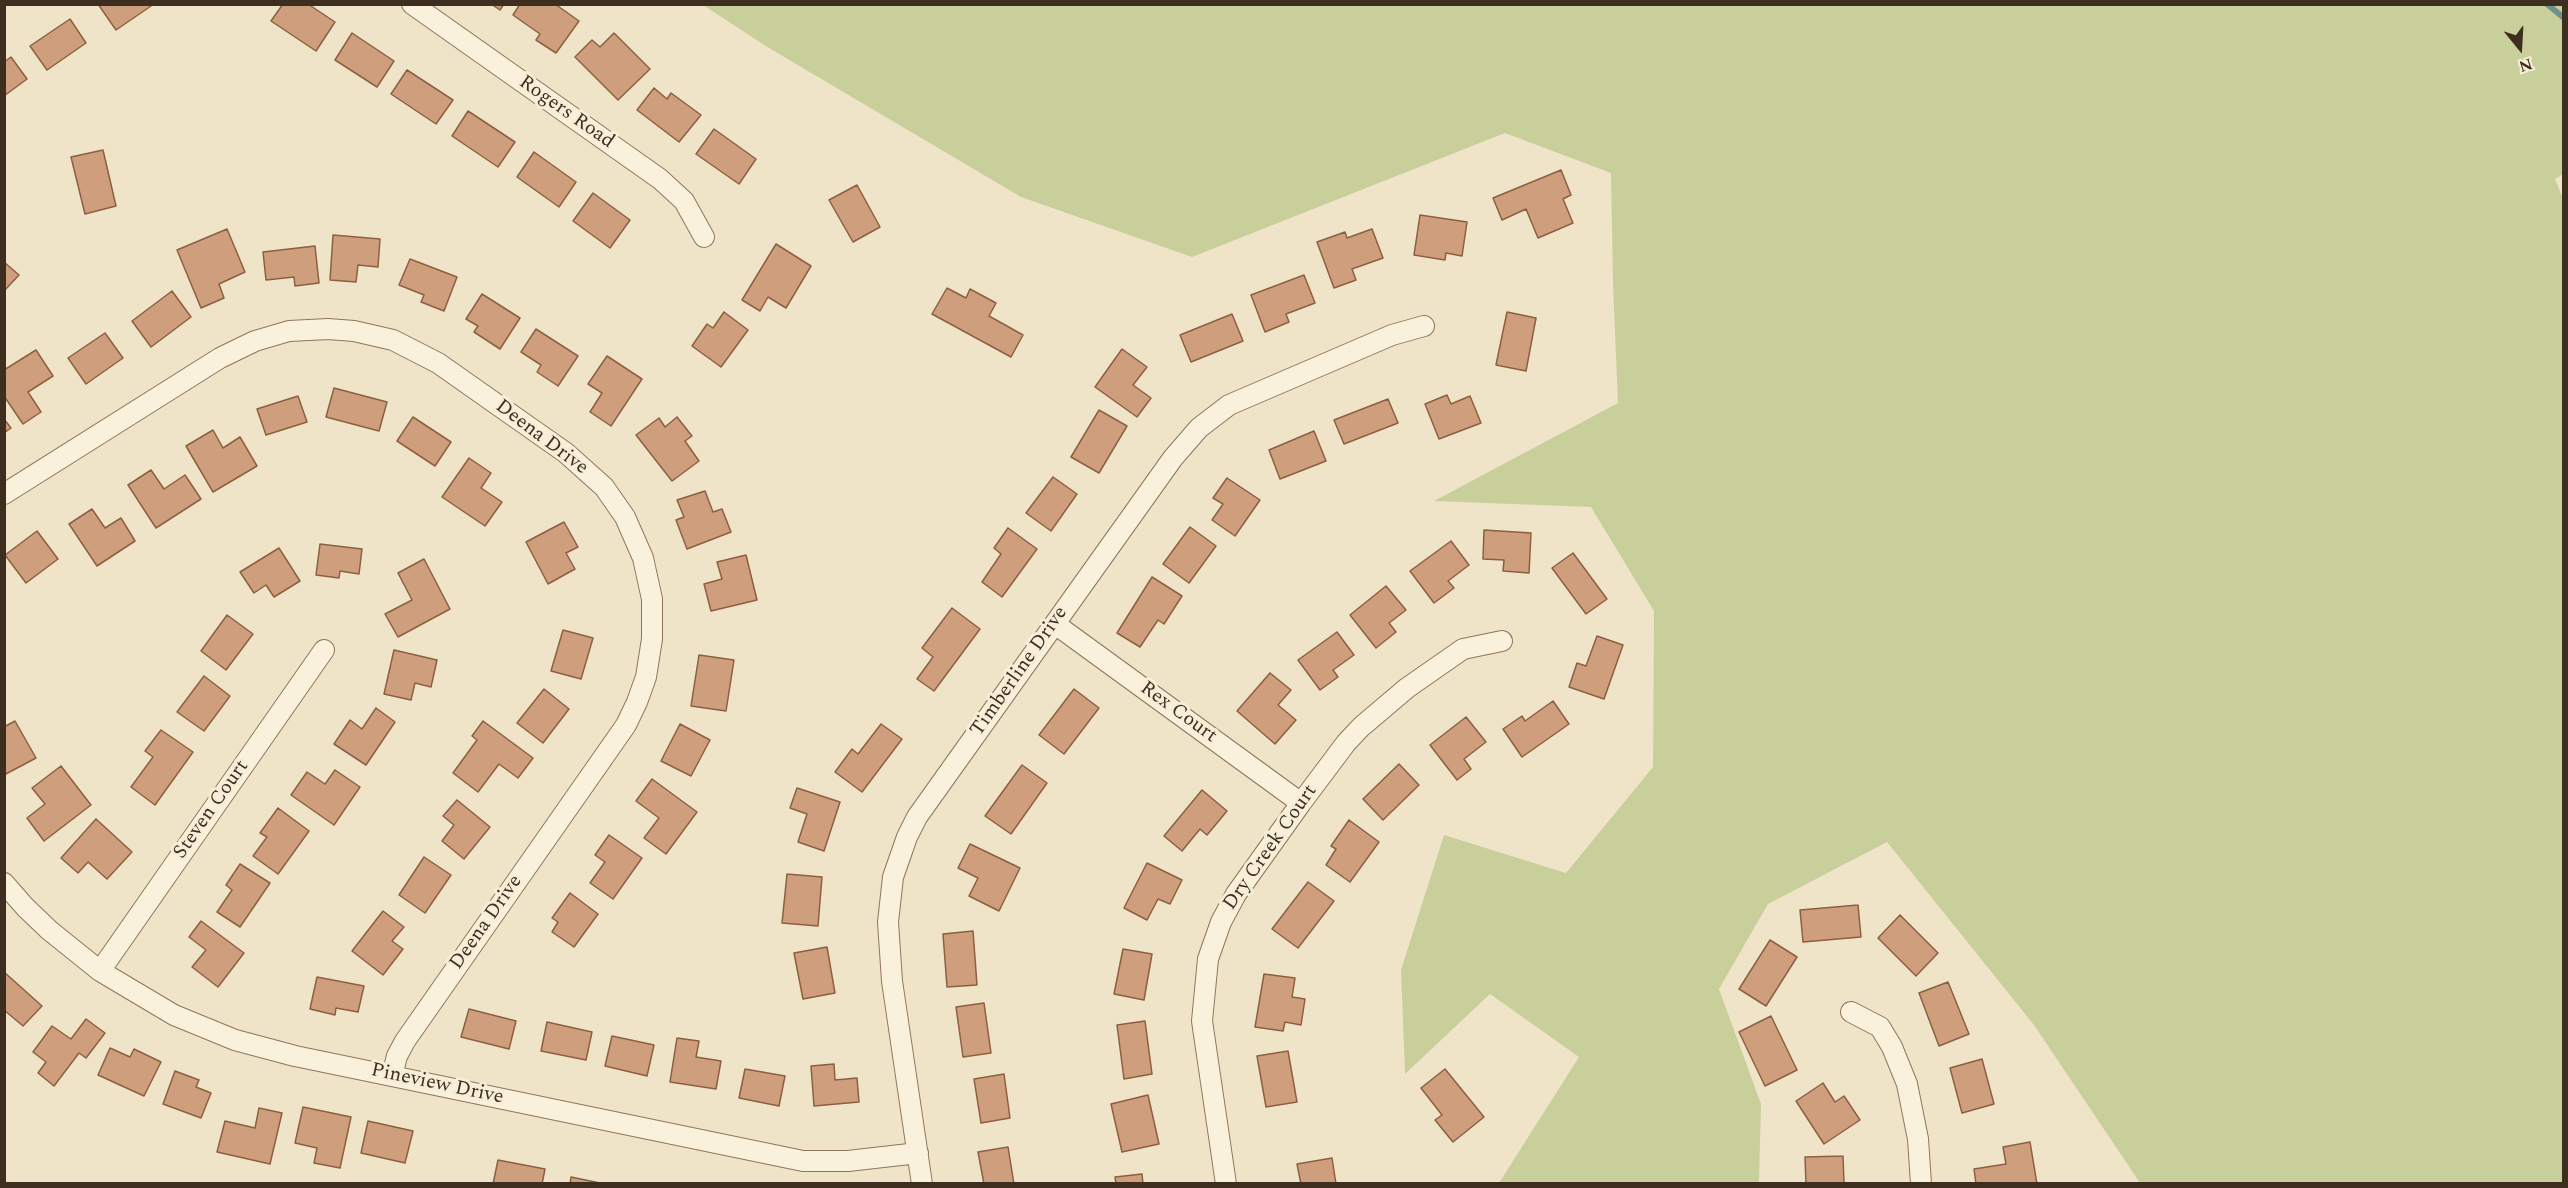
<!DOCTYPE html>
<html>
<head>
<meta charset="utf-8">
<style>
	body { margin:0 }
	#map { position:relative; width:2568px; height:1188px; overflow:hidden; background:#f0e4c8; font-family:Spectral,serif }
	canvas { display:block }
	.frame { position:absolute; inset:0; border:6px solid #3d2e20; pointer-events:none }
	.north { position:absolute; left:2490px; top:18px; width:60px; height:60px; -webkit-text-stroke:4px #f7eed8; paint-order:stroke; rotate:162deg; font-size:16px; font-weight:700; line-height:24px; text-align:center; color:#3d2e20 }
	.north::after { content:''; display:block; margin:auto; width:21px; height:27px; background:#3d2e20; clip-path:polygon(50% 0,100% 100%,50% 72%,0 100%) }
</style>
</head>
<body>
<div id="map">
<canvas width="2568" height="1188"></canvas>
<div class="frame"></div>
<div class="north">N</div>
</div>
<script>
const g = document.querySelector('canvas').getContext('2d');
g.lineJoin = 'round';
function fillPath(path, color) { g.fillStyle = color; g.fill(path, 'evenodd'); }
const poly = rows => new Path2D(rows.map(r => 'M' + r).join(''));
function trace(path, color, width, dash) { g.strokeStyle = color; g.lineWidth = width; g.lineCap = dash ? 'butt' : 'round'; g.setLineDash(dash || []); g.stroke(path); }
function write(font, color, halo, rows, align = 'center') {
  g.font = font + ' Spectral,serif'; g.lineWidth = 6; g.setLineDash([]); g.textBaseline = 'middle'; g.strokeStyle = halo; g.fillStyle = color; for (const [text, x, y, turn = 0] of rows) {
    g.save(); g.translate(x, y); g.rotate((+turn || 0) * Math.PI / 180); g.textAlign = isNaN(turn) ? turn : align; if (halo) g.strokeText(text, 0, 0); g.fillText(text, 0, 0); g.restore();
  }
}
fillPath(poly([
	[703,5,2563,5,2563,174,2555,179,2564,201,2563,1183,2140,1183,2034,1025,1887,842,1768,904,1719,989,1761,1104,1759,1183,1499,1183,1579,1057,1490,994,1405,1074,1401,970,1444,835,1566,873,1653,767,1654,611,1591,507,1434,501,1618,403,1613,283,1611,173,1505,133,1192,257,1021,197,769,48]
]), '#c9cf9b');
trace(poly([
	[2547,4,2564,18]
]), '#6f938a', 6);
const building = poly([
	[98,4,154,4,116,30,98,4],
	[283,4,308,4,335,22,316,51,271,21,283,4],
	[491,4,504,4,500,10,491,4],
	[520,4,555,4,579,21,556,53,536,40,540,34,513,15,520,4],
	[70,19,86,43,47,70,30,46,70,19],
	[352,33,394,61,377,87,335,60,352,33],
	[614,33,650,69,618,100,575,57,592,40,600,47,614,33],
	[11,57,27,79,4,96,4,62,11,57],
	[407,70,453,100,436,124,391,94,407,70],
	[654,88,667,99,671,93,701,115,679,142,637,110,654,88],
	[468,111,515,142,498,167,452,136,468,111],
	[714,129,756,159,739,184,696,154,714,129],
	[103,150,116,206,85,214,71,157,103,150],
	[534,152,576,182,559,207,517,177,534,152],
	[1561,170,1571,195,1563,199,1573,223,1538,238,1526,209,1502,220,1493,198,1561,170],
	[857,185,880,227,853,242,829,200,857,185],
	[593,193,630,220,610,248,573,221,593,193],
	[1420,215,1467,222,1462,256,1446,253,1445,260,1414,255,1420,215],
	[227,229,245,272,219,284,224,298,201,308,177,250,227,229],
	[1372,229,1383,258,1352,269,1356,280,1334,288,1317,242,1345,232,1347,238,1372,229],
	[333,235,380,239,378,267,358,265,356,282,330,280,333,235],
	[776,244,811,266,786,308,768,297,760,311,742,300,776,244],
	[315,246,319,283,295,286,294,277,266,280,263,252,315,246],
	[410,259,457,277,444,311,421,302,424,295,399,285,410,259],
	[4,262,19,275,4,291,4,262],
	[1304,275,1315,303,1286,314,1289,322,1265,332,1251,295,1304,275],
	[947,288,966,298,970,289,996,303,989,316,1023,335,1011,357,932,314,947,288],
	[172,291,191,317,151,347,132,321,172,291],
	[482,294,520,318,500,349,474,332,478,326,466,319,482,294],
	[724,312,748,330,721,367,692,346,707,324,713,328,724,312],
	[1507,312,1536,318,1526,371,1496,365,1507,312],
	[1232,314,1243,341,1191,362,1180,335,1232,314],
	[536,329,578,356,558,386,537,372,541,365,521,352,536,329],
	[105,333,123,358,86,384,68,358,105,333],
	[1122,349,1147,367,1133,385,1151,398,1137,417,1095,387,1122,349],
	[36,350,53,376,28,392,41,412,23,424,4,396,4,370,36,350],
	[607,356,642,379,611,426,590,412,602,393,588,384,607,356],
	[334,388,387,402,379,431,326,417,334,388],
	[1447,395,1451,404,1470,396,1481,423,1439,439,1425,404,1447,395],
	[298,396,307,422,266,435,257,409,298,396],
	[1388,399,1398,423,1344,444,1334,420,1388,399],
	[1099,410,1127,426,1099,473,1071,457,1099,410],
	[413,417,451,442,435,466,397,441,413,417],
	[677,417,692,436,685,441,699,461,672,481,636,435,659,418,665,427,677,417],
	[4,419,11,428,4,433,4,419],
	[213,430,223,448,240,437,257,466,213,492,186,446,213,430],
	[1314,431,1326,461,1280,479,1269,450,1314,431],
	[469,458,491,473,481,488,502,502,485,526,442,497,469,458],
	[151,470,164,489,185,475,201,499,156,528,128,485,151,470],
	[1053,477,1077,494,1051,531,1026,513,1053,477],
	[1227,478,1260,500,1235,536,1212,520,1223,504,1213,498,1227,478],
	[705,491,713,512,722,509,731,532,687,549,676,520,684,517,677,500,705,491],
	[92,509,105,528,121,518,135,541,97,566,69,524,92,509],
	[564,522,578,547,566,553,575,569,548,584,526,542,564,522],
	[1190,527,1216,546,1189,583,1163,564,1190,527],
	[1008,528,1037,549,1002,597,982,582,1001,554,994,548,1008,528],
	[1484,530,1531,533,1529,573,1503,571,1504,560,1483,559,1484,530],
	[37,531,58,559,26,583,5,555,37,531],
	[1451,541,1469,565,1448,581,1454,588,1434,603,1410,571,1451,541],
	[320,544,362,549,359,574,340,571,339,578,316,575,320,544],
	[279,548,300,581,274,597,266,585,254,593,240,572,279,548],
	[1573,553,1607,599,1586,614,1552,568,1573,553],
	[746,555,757,600,711,611,704,584,722,579,717,562,746,555],
	[424,559,450,609,398,637,385,614,412,600,398,573,424,559],
	[1152,577,1182,596,1164,624,1158,620,1140,647,1117,633,1152,577],
	[1386,586,1406,610,1389,623,1396,632,1376,648,1350,615,1386,586],
	[952,608,980,629,934,691,917,679,933,657,922,648,952,608],
	[227,615,253,634,226,670,201,651,227,615],
	[563,630,593,638,581,679,551,671,563,630],
	[1337,632,1354,655,1333,670,1338,677,1320,690,1298,660,1337,632],
	[1597,636,1623,645,1604,699,1569,687,1577,663,1586,666,1597,636],
	[394,650,437,660,431,687,415,683,411,700,384,694,394,650],
	[699,655,734,660,726,711,691,706,699,655],
	[1270,673,1291,690,1278,705,1296,720,1275,744,1237,711,1270,673],
	[204,676,230,696,204,731,177,712,204,676],
	[544,689,569,709,543,743,517,723,544,689],
	[1074,689,1099,708,1064,754,1039,735,1074,689],
	[1553,701,1569,724,1522,757,1503,729,1522,716,1525,721,1553,701],
	[376,708,395,722,366,765,334,744,350,720,362,729,376,708],
	[1466,717,1486,742,1464,759,1471,769,1457,780,1430,745,1466,717],
	[15,721,36,758,4,775,4,727,15,721],
	[483,721,533,758,518,778,499,764,478,792,453,773,477,740,472,736,483,721],
	[680,724,710,740,691,776,661,761,680,724],
	[881,724,902,739,862,792,835,772,852,749,858,754,881,724],
	[161,730,193,752,155,805,131,787,153,757,145,751,161,730],
	[1399,764,1419,785,1383,820,1363,799,1399,764],
	[1022,765,1047,783,1011,834,985,816,1022,765],
	[61,766,91,805,44,841,27,818,45,804,32,788,61,766],
	[335,770,360,787,334,825,291,795,307,772,325,784,335,770],
	[652,779,697,812,666,854,644,838,659,818,636,801,652,779],
	[797,788,840,802,824,851,798,842,807,814,790,808,797,788],
	[1202,790,1227,811,1207,835,1200,829,1182,851,1164,836,1202,790],
	[457,800,490,827,464,859,442,841,454,825,443,816,457,800],
	[278,808,309,831,278,874,253,856,267,837,260,833,278,808],
	[96,819,132,852,107,879,88,862,78,873,61,858,96,819],
	[1349,820,1379,842,1350,882,1326,865,1336,849,1331,846,1349,820],
	[609,835,642,858,613,899,590,883,605,862,595,855,609,835],
	[970,844,1020,868,999,911,969,896,978,878,958,868,970,844],
	[424,857,451,875,425,913,399,895,424,857],
	[1147,863,1182,880,1170,904,1158,899,1147,920,1124,908,1147,863],
	[240,864,270,883,240,927,217,912,232,890,226,885,240,864],
	[787,874,822,877,818,926,782,923,787,874],
	[1308,882,1334,901,1298,948,1272,929,1308,882],
	[570,893,598,914,574,947,552,932,558,922,552,918,570,893],
	[1858,905,1861,937,1803,942,1800,910,1858,905],
	[383,911,404,927,392,941,403,949,383,975,352,951,383,911],
	[1900,915,1938,953,1916,976,1878,938,1900,915],
	[201,921,244,953,218,987,192,967,206,950,189,937,201,921],
	[973,931,977,985,947,987,943,934,973,931],
	[1770,940,1797,957,1766,1006,1739,989,1770,940],
	[827,947,835,993,803,999,794,953,827,947],
	[1123,949,1152,954,1144,1000,1114,994,1123,949],
	[4,972,42,1006,23,1026,4,1010,4,972],
	[1264,974,1295,978,1292,997,1305,999,1301,1025,1285,1022,1283,1031,1255,1027,1264,974],
	[317,977,364,986,358,1012,336,1008,335,1015,310,1009,317,977],
	[1948,982,1969,1034,1939,1046,1919,993,1948,982],
	[984,1003,991,1053,963,1057,956,1007,984,1003],
	[469,1009,516,1021,509,1049,461,1037,469,1009],
	[1771,1016,1797,1070,1765,1086,1739,1032,1771,1016],
	[86,1019,105,1033,86,1058,79,1053,54,1086,38,1073,46,1062,33,1052,52,1026,71,1039,86,1019],
	[1145,1021,1152,1074,1124,1079,1117,1025,1145,1021],
	[547,1022,592,1032,586,1060,541,1051,547,1022],
	[612,1036,654,1045,647,1076,605,1066,612,1036],
	[677,1038,699,1041,696,1057,721,1061,716,1089,670,1082,677,1038],
	[110,1048,130,1057,134,1049,161,1062,144,1096,98,1075,110,1048],
	[1288,1051,1297,1102,1266,1107,1257,1056,1288,1051],
	[1982,1059,1994,1104,1962,1113,1950,1068,1982,1059],
	[834,1064,835,1080,857,1078,859,1102,814,1106,811,1066,834,1064],
	[745,1069,785,1076,779,1106,739,1098,745,1069],
	[1445,1069,1484,1117,1453,1142,1435,1120,1442,1115,1421,1088,1445,1069],
	[175,1071,199,1080,196,1087,211,1093,201,1118,163,1104,175,1071],
	[1004,1074,1010,1118,981,1123,974,1079,1004,1074],
	[1823,1083,1835,1102,1844,1096,1860,1120,1824,1144,1796,1101,1823,1083],
	[1148,1095,1159,1144,1122,1152,1111,1104,1148,1095],
	[303,1107,351,1117,340,1168,314,1163,317,1148,295,1143,303,1107],
	[259,1108,282,1113,270,1164,217,1152,225,1121,255,1128,259,1108],
	[368,1121,413,1131,405,1163,361,1153,368,1121],
	[2030,1142,2037,1184,1976,1184,1974,1169,2006,1164,2003,1147,2030,1142],
	[1008,1147,1014,1184,984,1184,978,1152,1008,1147],
	[1843,1156,1844,1183,1861,1184,1806,1184,1805,1157,1843,1156],
	[1332,1158,1336,1184,1301,1184,1297,1164,1332,1158],
	[498,1160,545,1169,542,1184,493,1184,498,1160],
	[1142,1174,1143,1184,1116,1184,1115,1177,1142,1174],
	[571,1177,605,1184,570,1184,571,1177]
]);
fillPath(building, '#cf9f7d');
trace(building, '#8d5f41', 1.5);
const street = poly([
	[412,4,660,179,684,201,704,237],
	[4,494,220,358,255,341,289,331,328,329,354,331,393,340,438,363,566,453,604,487,625,517,643,558,652,599,652,639,646,677,637,702,626,725,405,1041,397,1056,392,1076],
	[1055,624,1301,803],
	[4,883,25,907,49,930,100,971,174,1015,235,1040,295,1056,803,1161,848,1161,918,1153],
	[100,971,324,650],
	[1851,1012,1880,1027,1892,1047,1907,1084,1918,1139,1921,1184],
	[922,1184,892,981,888,922,893,877,907,837,917,817,1173,458,1199,428,1229,405,1392,335,1424,326],
	[1226,1184,1202,1021,1208,959,1221,922,1236,894,1301,803,1346,743,1361,727,1407,688,1463,649,1502,641]
]);
trace(street, '#8d765c', 22);
trace(street, '#faf1dc', 20);
write('20px', '#3d2e20', '#f7eed8', [
	["Rogers Road",566,113,35],
	["Deena Drive",541,438,37],
	["Timberline Drive",1020,672,-55],
	["Rex Court",1178,713,36],
	["Steven Court",212,810,-55],
	["Dry Creek Court",1271,848,-55],
	["Deena Drive",487,923,-55],
	["Pineview Drive",437,1085,12]
]);
</script>
</body>
</html>
